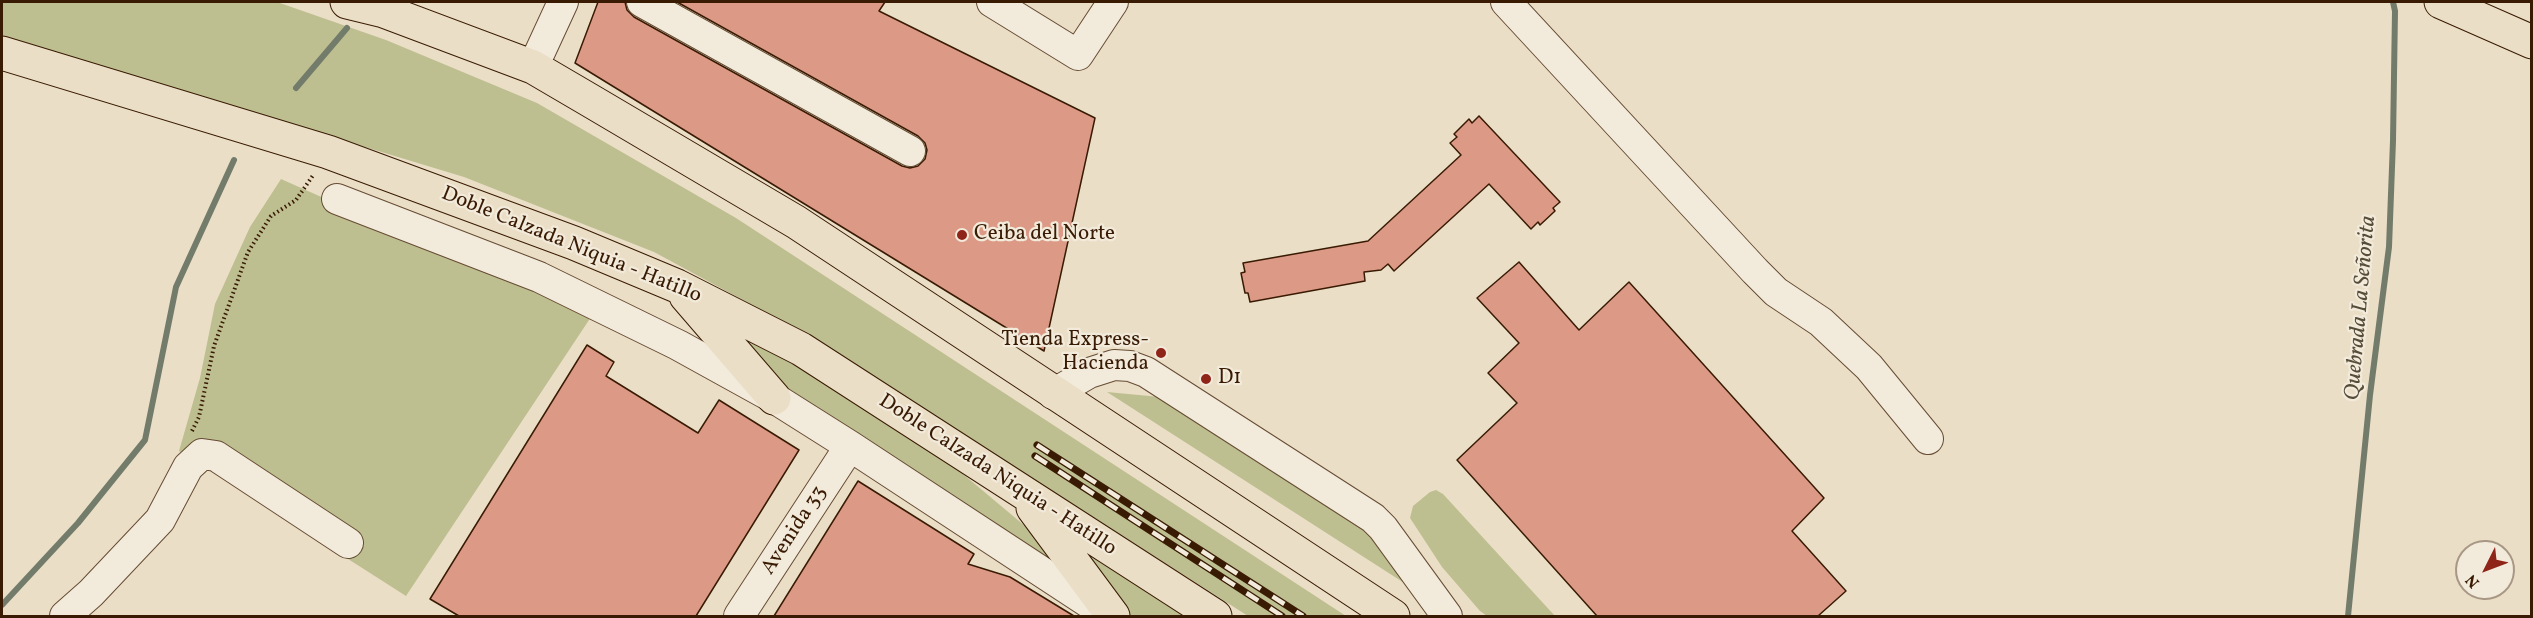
<!DOCTYPE html>
<html>
<head>
<meta charset="utf-8">
<style>
	body { margin:0 }
	#map { position:relative; width:2533px; height:618px; overflow:hidden; background:#ebdec6; font-family:Vollkorn,serif }
	canvas { display:block }
	.frame { position:absolute; inset:0; border:3px solid #391b04; pointer-events:none }
	.north { position:absolute; left:2455px; top:540px; width:60px; height:60px; box-sizing:border-box; background:#f2eada; border:2px solid #a89784; border-radius:50%; rotate:228deg; font-size:16px; font-weight:700; line-height:24px; text-align:center; color:#391b04 }
	.north::after { content:''; display:block; margin:auto; width:21px; height:27px; background:#8f2418; clip-path:polygon(50% 0,100% 100%,50% 72%,0 100%) }
</style>
</head>
<body>
<div id="map">
<canvas width="2533" height="618"></canvas>
<div class="frame"></div>
<div class="north">N</div>
</div>
<script>
const g = document.querySelector('canvas').getContext('2d');
g.lineJoin = 'round';
function fillPath(path, color) { g.fillStyle = color; g.fill(path, 'evenodd'); }
const poly = rows => new Path2D(rows.map(r => 'M' + r).join(''));
function trace(path, color, width, dash) { g.strokeStyle = color; g.lineWidth = width; g.lineCap = dash ? 'butt' : 'round'; g.setLineDash(dash || []); g.stroke(path); }
function write(font, color, halo, rows, align = 'center') {
  g.font = font + ' Vollkorn,serif'; g.lineWidth = 4.5; g.setLineDash([]); g.textBaseline = 'middle'; g.strokeStyle = halo; g.fillStyle = color; for (const [text, x, y, turn = 0] of rows) {
    g.save(); g.translate(x, y); g.rotate((+turn || 0) * Math.PI / 180); g.textAlign = isNaN(turn) ? turn : align; if (halo) g.strokeText(text, 0, 0); g.fillText(text, 0, 0); g.restore();
  }
}
fillPath(poly([
	[2,2,277,2,386,40,537,103,736,218,1346,616,1248,616,813,338,654,252,464,177,2,37],
	[281,179,591,317,406,596,179,451,200,378,215,304,250,227],
	[721,323,783,354,945,459,1031,531,1064,574,796,398],
	[1107,392,1160,397,1384,543,1412,588],
	[1436,490,1443,494,1555,616,1487,616,1480,611,1442,567,1410,518,1413,506,1430,492],
	[1077,548,1184,616,1128,616]
]), '#bebf90');
trace(poly([
	[296,88,347,28],
	[2,605,78,523,145,440,176,287,234,160],
	[2348,616,2370,395,2389,247,2393,141,2395,11,2393,2]
]), '#737c6b', 6);
const building = poly([
	[598,2,625,2,627,10,634,17,902,166,910,168,918,166,925,159,927,150,925,143,918,136,677,2,885,2,879,11,1095,118,1044,351,575,63,598,2],
	[1479,116,1560,202,1553,208,1555,211,1540,225,1538,222,1531,229,1489,184,1394,271,1388,264,1381,270,1364,272,1365,281,1250,302,1248,293,1245,293,1241,273,1245,272,1243,263,1368,241,1461,155,1450,143,1457,137,1454,134,1469,119,1472,123,1479,116],
	[1519,262,1579,330,1629,282,1824,498,1792,531,1846,591,1818,616,1597,616,1457,460,1517,403,1488,373,1519,343,1477,298,1519,262],
	[587,345,614,362,606,376,698,433,719,400,799,450,696,616,459,616,430,599,587,345],
	[858,481,974,554,968,564,1010,577,1074,616,774,616,858,481]
]);
fillPath(building, '#dc9986');
trace(building, '#391b04', 1.5);
const minor = poly([
	[642,2,910,151],
	[992,2,1078,55,1113,2],
	[1506,2,1755,271,1776,292,1821,322,1869,367,1928,439],
	[533,67,563,2],
	[337,199,539,277,678,345,774,398,850,446,1109,616],
	[1053,394,1089,373,1114,365,1130,366,1146,372,1373,518,1383,528,1447,616],
	[65,616,91,593,160,520,188,467,202,454,216,456,348,543],
	[739,616,850,446]
]);
const major = poly([
	[2441,2,2532,42]
]);
const highway = poly([
	[347,2,384,11,533,67,591,101,796,222,1393,616],
	[2,53,328,152,574,243,677,286,801,349,1215,616],
	[686,296,774,398],
	[1033,508,1113,616]
]);
trace(minor, '#664c34', 32);
trace(major, '#391b04', 35);
trace(highway, '#391b04', 35);
trace(poly([
	[192,431,199,417,214,346,248,252,271,216,296,200,314,174]
]), '#391b04', 4, [1.5, 3]);
trace(minor, '#f2eada', 30);
trace(major, '#ebdec6', 33);
trace(highway, '#ebdec6', 33);
const rail = poly([
	[1037,445,1303,616],
	[1035,456,1282,616]
]);
trace(rail, '#391b04', 7);
trace(rail, '#f2eada', 4.5, [14]);
for (const [x, y, r, color] of [
	[962,235,6,"#8f2418"],
	[1161,353,6,"#8f2418"],
	[1206,379,6,"#8f2418"]
]) { const dot = new Path2D(); dot.arc(x, y, r, 0, 2 * Math.PI); g.fillStyle = color; g.fill(dot); trace(dot, '#f2eada', 2); }
write('21px', '#391b04', '#f2eada', [
	["Ceiba del Norte",974,235],
	["Tienda Express-",1149,341,"right"],
	["Hacienda",1149,365,"right"],
	["D1",1218,379]
], 'left');
write('21px', '#391b04', '#f2eada', [
	["Doble Calzada Niquia - Hatillo",571,246,22],
	["Doble Calzada Niquia - Hatillo",997,476,33],
	["Avenida 33",795,531,-57]
]);
write('italic 22px', '#564c38', '#f2eada', [
	["Quebrada La Señorita",2362,308,-85]
]);
</script>
</body>
</html>
